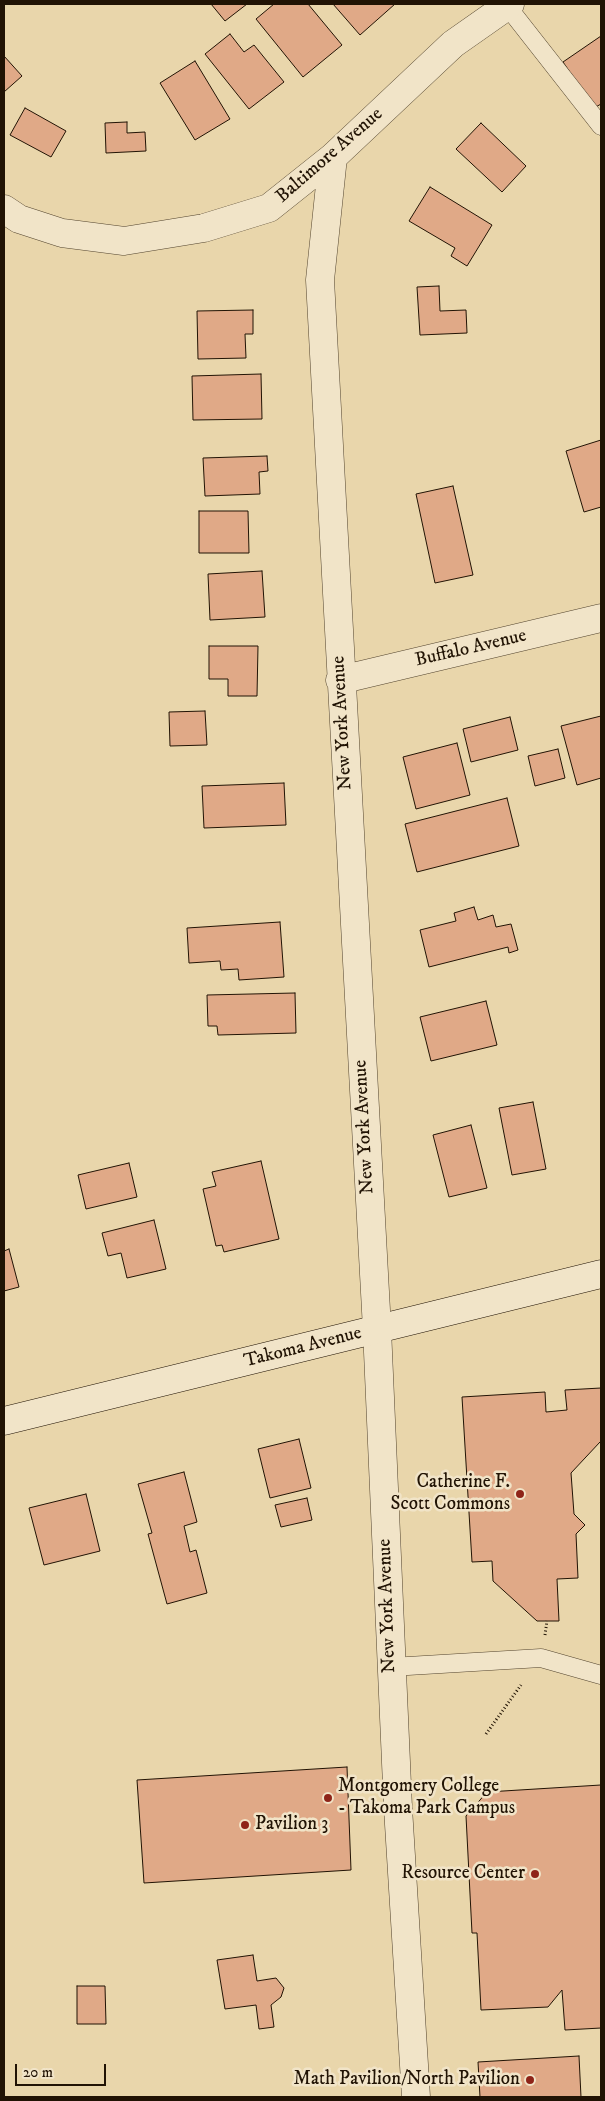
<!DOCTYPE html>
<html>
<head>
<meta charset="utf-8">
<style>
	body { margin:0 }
	#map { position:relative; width:605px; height:2101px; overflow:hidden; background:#e9d6ab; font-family:"IM FELL DW Pica",serif }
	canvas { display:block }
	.frame { position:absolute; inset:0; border:5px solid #211304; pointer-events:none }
	.scale { position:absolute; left:15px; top:2064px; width:91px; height:22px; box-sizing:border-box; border:2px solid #211304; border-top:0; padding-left:6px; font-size:15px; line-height:18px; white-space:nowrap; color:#211304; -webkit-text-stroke:4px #f1e4c8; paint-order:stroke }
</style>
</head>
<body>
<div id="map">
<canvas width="605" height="2101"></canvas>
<div class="frame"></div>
<div class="scale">20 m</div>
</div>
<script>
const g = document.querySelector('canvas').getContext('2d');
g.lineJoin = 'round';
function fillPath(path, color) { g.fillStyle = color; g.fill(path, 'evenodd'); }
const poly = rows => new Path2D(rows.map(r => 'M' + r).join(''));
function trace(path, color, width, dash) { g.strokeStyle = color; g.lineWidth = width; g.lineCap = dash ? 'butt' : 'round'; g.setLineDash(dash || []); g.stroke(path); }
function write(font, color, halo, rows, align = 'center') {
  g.font = font + ' "IM FELL DW Pica",serif'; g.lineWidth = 5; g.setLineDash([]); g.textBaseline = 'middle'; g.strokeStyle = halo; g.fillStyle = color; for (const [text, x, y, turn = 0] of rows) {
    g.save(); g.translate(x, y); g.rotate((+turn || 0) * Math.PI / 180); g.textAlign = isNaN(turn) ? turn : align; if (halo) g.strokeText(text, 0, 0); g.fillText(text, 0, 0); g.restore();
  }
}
const building = poly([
	[211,4,247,4,225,21,211,4],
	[274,4,308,4,342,45,303,77,256,19,274,4],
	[333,4,395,4,360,35,333,4],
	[230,34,244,52,254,45,284,82,249,109,205,54,230,34],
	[601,36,601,104,594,108,563,62,601,36],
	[4,56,22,76,4,92,4,56],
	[195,61,230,119,195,140,160,83,195,61],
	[25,108,66,131,51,157,10,135,25,108],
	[127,122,127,133,145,132,146,151,106,153,105,123,127,122],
	[481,123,526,166,502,192,456,149,481,123],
	[430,187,492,225,467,266,451,256,455,248,409,221,430,187],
	[439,286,440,311,466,310,467,333,420,335,417,287,439,286],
	[253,310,253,334,245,334,246,358,198,359,197,311,253,310],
	[261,374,262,419,193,420,192,376,261,374],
	[601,440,601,507,584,512,566,451,601,440],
	[267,456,268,471,259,472,260,494,205,496,203,458,267,456],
	[453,486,473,575,435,583,416,494,453,486],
	[199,511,248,511,249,553,199,553,199,511],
	[262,571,265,617,210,620,208,574,262,571],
	[209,646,258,646,257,696,228,696,228,679,209,679,209,646],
	[205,711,207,745,170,746,169,712,205,711],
	[601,716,601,778,577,785,561,726,601,716],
	[510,717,518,750,471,762,463,729,510,717],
	[457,743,470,795,416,809,403,757,457,743],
	[558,749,565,778,535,786,528,756,558,749],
	[284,783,286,825,204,828,202,786,284,783],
	[507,798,519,846,417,872,405,824,507,798],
	[474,907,478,920,493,915,496,927,511,924,518,950,509,953,508,947,429,967,420,930,456,921,454,913,474,907],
	[280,922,284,977,239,980,238,969,221,970,220,961,189,963,187,928,280,922],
	[295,993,296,1033,218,1035,217,1026,208,1026,207,995,295,993],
	[486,1001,497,1045,431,1061,420,1017,486,1001],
	[533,1102,546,1169,512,1175,499,1108,533,1102],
	[471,1125,487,1188,449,1197,433,1135,471,1125],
	[261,1161,279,1239,224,1252,222,1245,216,1246,203,1189,216,1186,212,1172,261,1161],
	[129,1163,137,1197,86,1209,78,1175,129,1163],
	[154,1220,166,1269,127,1278,121,1253,108,1256,102,1233,154,1220],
	[9,1249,19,1287,4,1291,4,1251,9,1249],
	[601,1388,601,1443,600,1442,571,1473,574,1514,585,1525,576,1534,578,1578,557,1579,559,1621,537,1621,493,1581,492,1561,472,1562,462,1397,545,1392,546,1412,567,1410,565,1390,601,1388],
	[299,1439,311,1488,270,1498,258,1449,299,1439],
	[184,1472,197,1522,184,1526,190,1552,196,1550,207,1593,167,1604,148,1534,152,1533,138,1484,184,1472],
	[86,1494,100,1551,44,1565,29,1508,86,1494],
	[307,1498,312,1520,281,1527,275,1505,307,1498],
	[347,1767,351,1870,144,1883,137,1780,347,1767],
	[601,1785,601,2028,565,2030,562,1990,548,2007,481,2010,477,1933,472,1933,466,1816,487,1792,601,1785],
	[253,1955,257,1981,276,1978,284,1988,281,1997,271,2005,274,2027,259,2029,256,2005,225,2009,217,1960,253,1955],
	[77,1986,105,1986,106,2024,77,2024,77,1986],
	[579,2056,581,2097,480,2097,478,2062,579,2056]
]);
fillPath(building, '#e0a987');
trace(building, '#211304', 1);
const lane = poly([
	[507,6,601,126],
	[391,1667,541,1658,601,1675]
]);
const street = poly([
	[333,157,320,280,377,1329,398,1808,416,2097],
	[4,209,19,219,62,233,124,241,204,228,269,208,333,157,453,44,510,4],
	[340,680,601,618]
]);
const secondary = poly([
	[4,1421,601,1274]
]);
trace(lane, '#53442e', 19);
trace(street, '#53442e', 29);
trace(secondary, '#211304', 29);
trace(poly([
	[545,1635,547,1621],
	[486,1734,521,1685]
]), '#211304', 3, [1, 2.5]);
trace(lane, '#f1e4c8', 18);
trace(street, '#f1e4c8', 28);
trace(secondary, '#f1e4c8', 28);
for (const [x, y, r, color] of [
	[520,1494,5,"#8f2418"],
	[328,1798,5,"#8f2418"],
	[245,1825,5,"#8f2418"],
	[535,1874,5,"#8f2418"],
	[530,2080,5,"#8f2418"]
]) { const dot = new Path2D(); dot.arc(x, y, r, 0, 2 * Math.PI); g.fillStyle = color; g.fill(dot); trace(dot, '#f1e4c8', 2); }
write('19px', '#211304', '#f1e4c8', [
	["Baltimore Avenue",330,156,-41],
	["Buffalo Avenue",471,649,-13],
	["New York Avenue",343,723,-93],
	["New York Avenue",365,1127,-93],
	["Takoma Avenue",303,1348,-14],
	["New York Avenue",388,1606,-92]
]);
write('19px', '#211304', '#f1e4c8', [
	["Catherine F.",510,1483],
	["Scott Commons",510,1505],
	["Montgomery College",338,1787,"left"],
	["- Takoma Park Campus",338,1809,"left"],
	["Pavilion 3",255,1825,"left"],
	["Resource Center",525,1874],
	["Math Pavilion/North Pavilion",520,2080]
], 'right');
</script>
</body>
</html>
